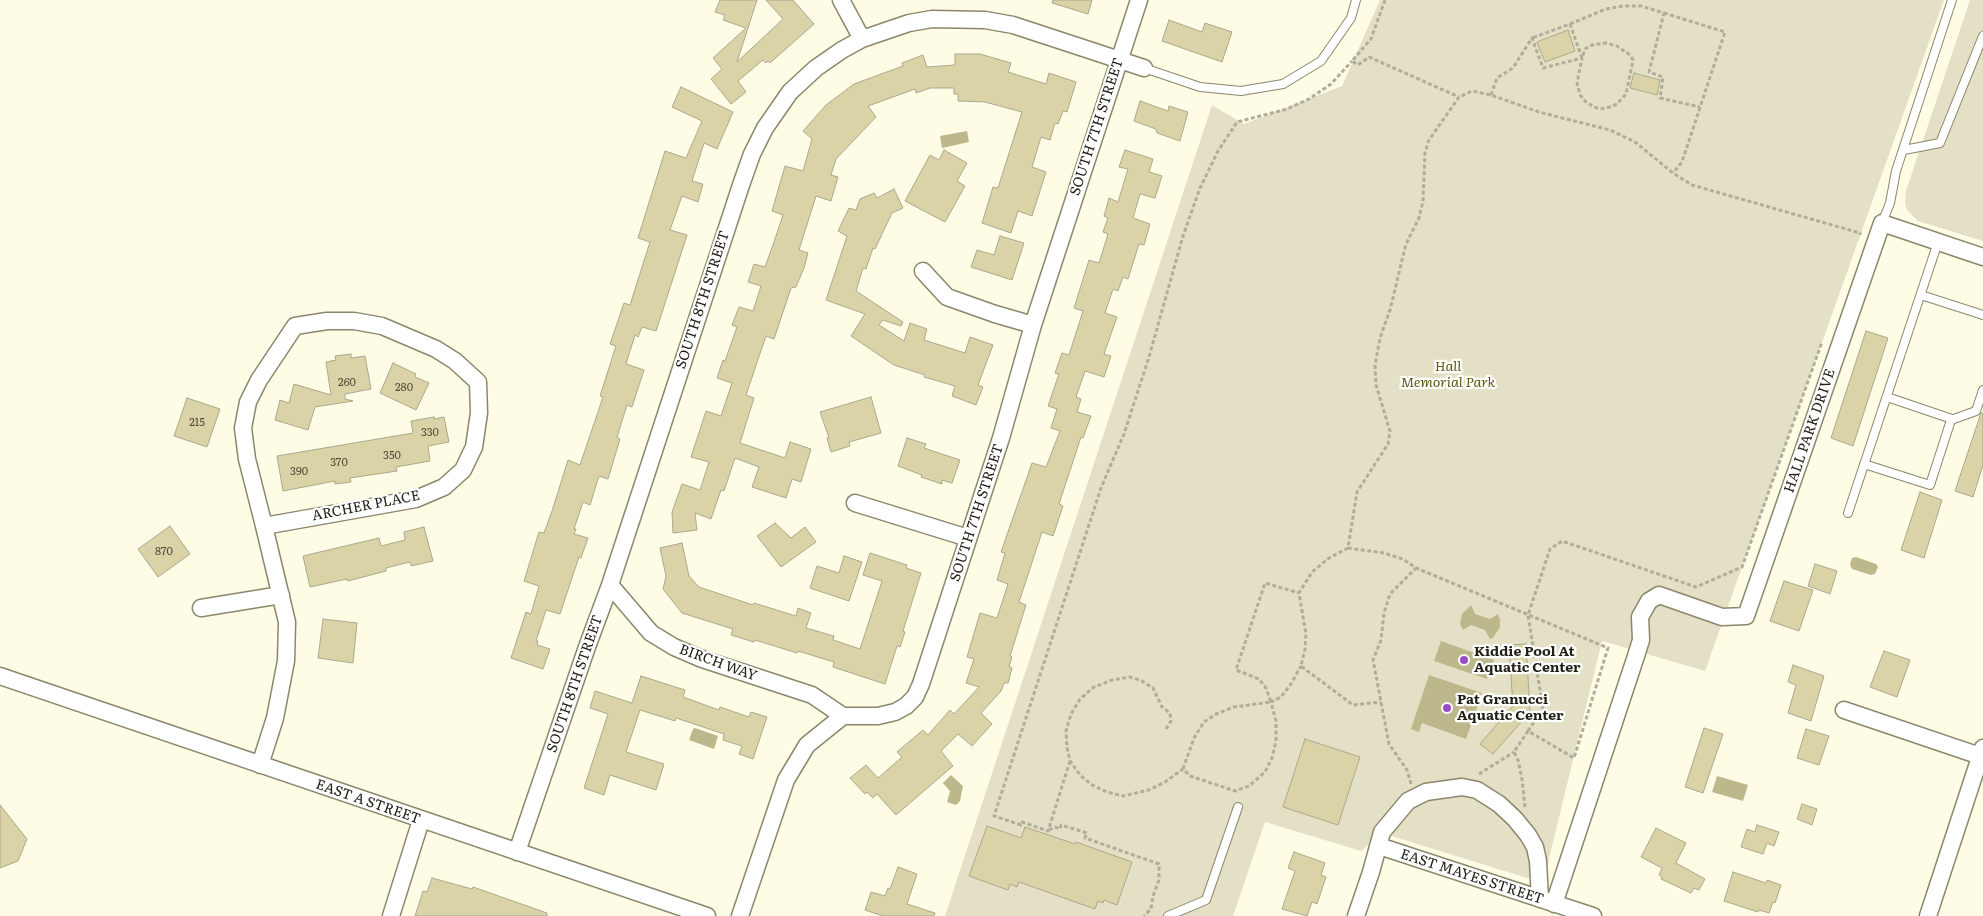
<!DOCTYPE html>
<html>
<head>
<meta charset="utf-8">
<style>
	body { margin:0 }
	canvas { display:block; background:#fffce5 }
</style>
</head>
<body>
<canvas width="1983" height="916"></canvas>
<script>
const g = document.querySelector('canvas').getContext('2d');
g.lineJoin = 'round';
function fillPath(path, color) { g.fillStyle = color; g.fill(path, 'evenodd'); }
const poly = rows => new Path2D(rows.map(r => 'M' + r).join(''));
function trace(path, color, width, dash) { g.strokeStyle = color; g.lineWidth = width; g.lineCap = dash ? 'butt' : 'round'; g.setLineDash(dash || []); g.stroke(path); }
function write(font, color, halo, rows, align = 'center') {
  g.font = font + ' Literata,serif'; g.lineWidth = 4.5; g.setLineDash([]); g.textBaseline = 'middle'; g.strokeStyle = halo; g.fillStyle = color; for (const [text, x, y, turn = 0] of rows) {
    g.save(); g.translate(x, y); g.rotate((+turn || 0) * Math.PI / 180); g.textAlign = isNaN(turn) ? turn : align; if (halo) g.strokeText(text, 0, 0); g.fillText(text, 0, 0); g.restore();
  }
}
fillPath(poly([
	[1380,0,1944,0,1705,671,1602,641,1543,883,1382,833,1361,851,1265,822,1233,916,945,916,1212,105,1244,124,1342,86],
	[1970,0,1983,0,1983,241,1918,221,1907,210,1905,203,1906,191]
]), '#e4e0c5');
fillPath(poly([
	[967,131,969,142,942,148,940,136],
	[1856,557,1876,564,1878,567,1875,574,1871,575,1852,569,1850,564,1852,558],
	[1471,605,1475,614,1490,619,1498,614,1500,620,1500,627,1493,638,1490,639,1485,630,1471,625,1463,630,1460,624,1462,614],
	[1441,641,1494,660,1487,679,1434,661],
	[1429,675,1482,693,1466,739,1422,723,1419,732,1411,729],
	[695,728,718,736,714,749,689,740,693,729],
	[951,775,963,786,960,801,956,805,947,802,950,791,943,783],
	[1717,776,1748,785,1743,801,1712,792]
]), '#bdb78c');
const building = poly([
	[720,0,757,0,737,62,783,19,766,0,793,0,814,24,770,63,768,61,766,63,763,60,738,81,746,92,731,104,711,79,722,69,713,58,746,28,723,20,725,15,715,12,720,0],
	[1053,0,1092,0,1088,14,1052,3,1053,0],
	[1169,20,1202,32,1205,23,1232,32,1222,62,1162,41,1169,20],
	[1568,30,1575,51,1545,62,1537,42,1568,30],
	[955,54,980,54,1011,63,1008,72,1046,84,1049,73,1076,82,1067,112,1063,111,1058,124,1055,123,1050,140,1041,137,1032,167,1046,172,1032,216,1018,211,1011,233,982,223,993,187,998,188,1022,112,985,102,958,101,958,94,954,94,954,88,930,88,916,93,915,89,868,106,876,117,836,159,831,175,838,177,831,201,816,196,799,250,808,253,804,268,796,287,791,288,774,339,766,336,746,395,754,398,740,443,785,458,790,442,811,449,801,482,792,479,786,498,752,487,759,467,735,458,724,491,721,490,711,519,695,513,697,530,673,533,672,512,682,484,700,490,709,462,691,457,706,411,721,416,732,383,717,378,723,360,725,361,737,327,732,325,739,307,753,311,761,286,748,282,754,264,765,267,774,242,783,215,772,211,785,166,803,171,812,139,803,131,826,105,854,84,903,66,902,63,923,55,927,67,955,65,955,54],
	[1634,73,1660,80,1657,95,1630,88,1634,73],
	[681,87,733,112,717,149,704,143,692,181,703,184,698,202,682,196,670,230,687,235,679,260,656,331,642,327,638,337,635,335,626,364,644,370,632,407,627,405,617,437,620,439,608,479,599,476,590,505,583,502,574,529,576,529,574,534,588,538,581,558,579,557,560,614,546,610,536,641,538,641,537,645,550,649,543,669,511,658,526,612,531,614,539,586,524,581,539,532,544,533,552,511,568,460,580,465,603,397,600,396,616,346,610,344,624,303,630,305,650,242,638,238,665,151,686,158,702,121,672,107,681,87],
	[1140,101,1168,111,1169,106,1188,112,1180,141,1157,133,1156,129,1134,121,1140,101],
	[944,150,967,163,957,181,965,186,945,222,905,201,930,155,939,160,944,150],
	[1125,150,1153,159,1149,172,1162,176,1155,198,1140,194,1133,218,1150,224,1144,245,1139,244,1128,279,1123,277,1118,291,1113,289,1105,313,1117,317,1104,354,1111,356,1104,377,1085,371,1076,397,1081,399,1077,412,1091,416,1083,438,1081,437,1059,504,1063,506,1053,536,1042,532,1019,602,1026,605,1010,656,1012,657,1009,666,1012,668,1008,683,1004,683,1001,691,981,713,992,724,972,746,958,734,941,751,953,766,896,815,877,794,873,798,867,792,865,794,850,778,866,765,878,778,902,757,897,752,923,730,928,735,950,710,954,714,979,687,966,683,974,659,967,657,980,613,997,618,1008,584,997,580,1005,553,1001,552,1032,463,1046,467,1060,431,1051,428,1057,409,1048,406,1059,374,1055,373,1062,353,1069,355,1083,311,1074,308,1089,260,1099,263,1108,234,1103,232,1108,218,1104,216,1109,198,1118,202,1128,169,1119,167,1125,150],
	[894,189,903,208,892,213,875,249,873,248,866,269,863,268,856,291,903,322,901,326,883,320,879,325,904,341,910,323,927,329,924,340,965,353,970,337,993,345,978,385,983,387,976,405,952,396,955,386,924,377,925,375,894,365,851,336,865,314,826,300,847,236,838,231,849,208,856,210,860,199,874,193,877,198,894,189],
	[1000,236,1024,243,1012,280,971,267,977,250,994,255,1000,236],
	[1866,331,1888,338,1853,446,1831,438,1866,331],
	[351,354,351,358,365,356,371,389,345,394,345,399,353,401,315,407,308,430,275,420,280,400,289,403,294,384,331,395,326,362,336,360,335,356,351,354],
	[393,363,416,374,415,377,429,383,416,410,380,393,393,363],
	[871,397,881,433,849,442,850,446,831,452,827,438,829,438,820,412,871,397],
	[187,398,220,409,207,447,174,436,187,398],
	[1981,413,1983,413,1983,465,1973,497,1955,491,1981,413],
	[434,417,434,419,444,417,449,442,428,446,430,461,396,467,397,471,350,478,351,482,335,484,335,481,283,491,277,456,413,433,411,421,434,417],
	[907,438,926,444,924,448,960,460,952,483,942,480,942,484,921,477,922,475,898,466,907,438],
	[1920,492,1942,500,1924,558,1901,550,1920,492],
	[775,523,791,538,805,527,816,542,781,567,757,536,775,523],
	[170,526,190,554,158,577,138,549,170,526],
	[424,527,433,561,411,566,410,562,386,568,386,571,348,581,347,579,310,587,303,556,379,538,381,546,405,540,404,532,424,527],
	[682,543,689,576,699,587,753,605,754,603,796,616,798,608,811,613,806,628,834,636,833,640,860,649,882,581,863,575,870,553,907,565,906,568,921,573,903,631,905,632,900,647,897,646,885,684,833,667,834,662,798,651,797,653,755,640,754,642,731,635,733,629,682,613,663,589,666,576,660,548,682,543],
	[844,556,862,562,849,601,810,588,817,566,839,573,844,556],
	[1815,564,1837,571,1830,594,1808,586,1815,564],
	[1784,581,1813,590,1799,631,1770,621,1784,581],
	[323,619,357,623,353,663,318,658,323,619],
	[1526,644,1530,712,1493,754,1480,744,1513,706,1509,645,1526,644],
	[1884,651,1910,660,1897,697,1870,687,1884,651],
	[1793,665,1824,676,1811,721,1788,713,1796,685,1788,682,1793,665],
	[641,676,685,690,683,697,719,710,720,707,749,717,751,712,767,717,753,759,739,754,742,746,723,740,724,734,676,718,675,721,640,710,626,752,664,764,656,790,610,775,604,795,584,788,608,714,590,708,595,691,632,703,641,676],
	[1704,728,1723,734,1703,793,1685,787,1704,728],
	[1806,729,1829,736,1819,765,1797,758,1806,729],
	[1305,739,1360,757,1338,825,1283,807,1305,739],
	[1802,804,1817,809,1812,825,1797,819,1802,804],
	[0,805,27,839,18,861,0,868,0,805],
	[1757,825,1779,832,1774,846,1767,843,1763,854,1741,847,1747,829,1755,832,1757,825],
	[987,826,1021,838,1025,827,1075,844,1076,842,1132,862,1117,905,1104,900,1103,903,1098,901,1095,909,1019,882,1017,887,1010,884,1008,890,969,876,987,826],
	[1656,828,1686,843,1676,863,1705,879,1699,890,1694,888,1691,893,1661,879,1662,877,1659,875,1662,868,1641,857,1656,828],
	[1294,852,1325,863,1321,875,1326,877,1317,904,1312,902,1307,916,1282,909,1295,871,1288,868,1294,852],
	[898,867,917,874,907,904,935,913,934,916,883,916,865,910,871,892,885,896,888,888,890,889,898,867],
	[1733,872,1766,883,1767,880,1781,885,1775,903,1773,902,1769,913,1759,910,1758,912,1724,901,1733,872],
	[432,878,472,889,473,887,547,913,547,916,415,916,423,891,427,892,432,878]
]);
fillPath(building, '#dad3a8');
trace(building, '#aba88d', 1);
const service = poly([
	[1144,68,1200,87,1241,91,1283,84,1321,61,1351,18,1356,0],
	[1904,150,1940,143,1983,36],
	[1882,223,1890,203,1896,171,1952,0],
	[1921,295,1983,315],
	[1887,397,1952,419],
	[1864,464,1930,485,1951,420,1976,411,1983,390],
	[1848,513,1938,242],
	[1168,916,1206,900,1238,807]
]);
const minor = poly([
	[841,0,862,39],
	[923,271,947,297,995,314,1033,325],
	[327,321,354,321,382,326,436,349,455,361,478,382,479,413,474,447,463,470,444,487,416,499,264,526,247,459,243,428,248,402,259,380,295,326,327,321],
	[855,503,968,538],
	[610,585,651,633,674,647,702,659,812,695,843,716],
	[201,608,281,595],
	[0,676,707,916],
	[1844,710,1983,757],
	[260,765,275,718,286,661,287,622,264,526],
	[1379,846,1593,916],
	[517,852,587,647,610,585,741,185,752,154,765,128,790,92,816,68,842,50,862,39,909,23,932,19,985,20,1013,25,1144,68],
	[1554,904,1636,656,1641,640,1640,617,1649,601,1659,595,1722,617,1746,616,1882,223,1983,257],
	[391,916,421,820],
	[740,916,786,780,807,745,843,716,878,716,895,712,906,706,915,697,921,684,1001,438,1033,325,1139,0],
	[1356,916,1371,872,1382,832,1408,801,1426,792,1462,787,1477,790,1499,804,1515,819,1528,835,1535,847,1538,861,1540,899],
	[1928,916,1983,748]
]);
trace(service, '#8b876d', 10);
trace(minor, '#8b876d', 19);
trace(poly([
	[1385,0,1371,39,1352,61,1358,65,1369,57,1459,97],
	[1664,13,1725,32,1682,162,1673,173],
	[1570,24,1606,9,1623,6,1641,6,1664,13,1649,72,1663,77,1660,98,1700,107],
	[1491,95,1497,78,1513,68,1532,38,1543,68,1582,58,1577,83,1580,95,1586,102,1594,107,1600,109,1610,107,1617,104,1626,94,1633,60,1630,55,1617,46,1606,43,1592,45,1585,49,1582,58,1570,24,1532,38],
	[1348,548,1329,558,1312,572,1299,593,1306,634,1305,649,1301,666,1353,705,1381,702],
	[1166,729,1171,721,1170,713,1162,707,1153,688,1142,681,1130,677,1112,680,1094,687,1080,699,1071,714,1066,731,1067,747,1070,761,1080,775,1092,785,1107,792,1123,796,1149,790,1165,782,1183,769,1190,776,1235,791,1249,786,1265,772,1272,758,1276,741,1276,721,1271,702,1281,697,1291,684,1301,666],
	[1528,731,1543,709,1528,615,1550,549,1562,541,1696,587,1742,567,1822,342],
	[1070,761,1048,831,1022,822,1021,825,994,816,1101,488,1124,434,1149,357,1183,236,1200,188,1218,151,1237,122,1287,109,1309,99,1331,84,1352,61],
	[1183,769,1194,738,1204,722,1216,714,1234,707,1271,702,1266,688,1259,679,1236,670,1265,583,1299,593],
	[1479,774,1514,752],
	[1411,784,1407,770,1389,744,1373,660,1381,640,1384,613,1390,594,1416,568],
	[1525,807,1522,779,1518,760,1514,752,1528,731,1574,758,1608,648,1416,568,1403,559,1384,553,1348,548,1357,492,1388,444,1390,431,1376,385,1375,365,1380,338,1390,310,1406,244,1419,218,1423,201,1425,152,1429,140,1459,97,1472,91,1491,95,1539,112,1610,130,1635,142,1673,173,1692,185,1860,233,1860,235],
	[1049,830,1055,827,1060,829,1061,825,1087,833,1085,838,1159,864,1159,880,1153,896,1151,909,1144,916]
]), '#b0ae9b', 3, [4, 2.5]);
trace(service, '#fff', 8);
trace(minor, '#fff', 16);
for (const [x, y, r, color] of [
	[1464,660,5,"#964ec1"],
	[1447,708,5,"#964ec1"]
]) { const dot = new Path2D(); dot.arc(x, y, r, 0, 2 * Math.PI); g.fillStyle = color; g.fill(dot); trace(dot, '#fff', 2); }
write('11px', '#504d3a', null, [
	["260",347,383],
	["280",404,388],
	["215",197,423],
	["330",430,433],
	["350",392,456],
	["370",339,463],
	["390",299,472],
	["870",164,552]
]);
write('14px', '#222016', '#fff', [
	["SOUTH 7TH STREET",1097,127,-72],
	["SOUTH 8TH STREET",703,300,-72],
	["HALL PARK DRIVE",1810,431,-71],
	["ARCHER PLACE",366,506,-11],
	["SOUTH 7TH STREET",977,513,-72],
	["BIRCH WAY",718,663,20],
	["SOUTH 8TH STREET",575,684,-71],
	["EAST A STREET",368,802,19],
	["EAST MAYES STREET",1472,877,18]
]);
write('italic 14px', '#625811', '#fff', [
	["Hall",1448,367],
	["Memorial Park",1448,383]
]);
write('bold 14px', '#222016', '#fff', [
	["Kiddie Pool At",1474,652],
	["Aquatic Center",1474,668],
	["Pat Granucci",1457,700],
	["Aquatic Center",1457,716]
], 'left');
</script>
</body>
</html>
